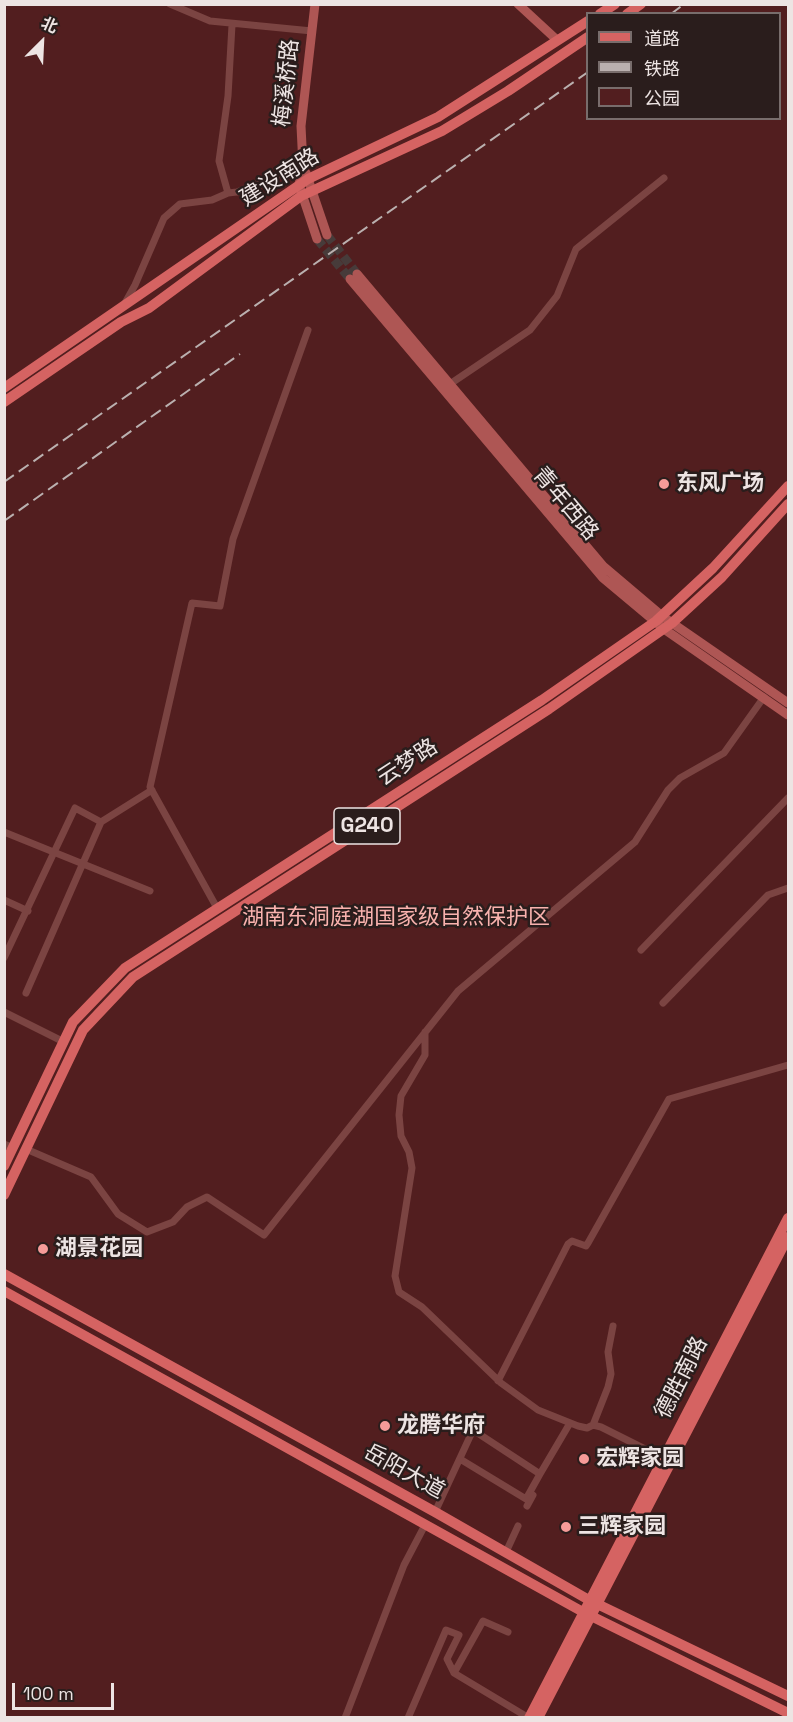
<!DOCTYPE html>
<html>
<head>
<meta charset="utf-8">
<style>
	body { margin:0 }
	#map { position:relative; width:793px; height:1722px; overflow:hidden; background:#2a1d1c; font-family:"Space Grotesk","Noto Sans SC",sans-serif }
	canvas { display:block }
	.frame { position:absolute; inset:0; border:6px solid #ede4e3; pointer-events:none }
	.legend { position:absolute; left:586px; top:12px; width:195px; height:108px; box-sizing:border-box; background:#2a1d1c; border:2px solid #786d6c; margin:0; padding:8px 10px; list-style:none; font-size:18px; color:#ede4e3 }
	.legend li { display:flex; align-items:center; gap:12px; height:30px }
	.legend b { width:30px; border:2px solid #786d6c }
	.north { position:absolute; left:12px; top:12px; width:60px; height:60px; -webkit-text-stroke:4px #2a1d1c; paint-order:stroke; rotate:24deg; font-size:16px; font-weight:700; line-height:24px; text-align:center; color:#ede4e3 }
	.north::after { content:''; display:block; margin:auto; width:21px; height:27px; background:#ede4e3; clip-path:polygon(50% 0,100% 100%,50% 72%,0 100%) }
	.scale { position:absolute; left:12px; top:1683px; width:102px; height:27px; box-sizing:border-box; border:3px solid #ede4e3; border-top:0; padding-left:8px; font-size:18px; line-height:21px; white-space:nowrap; color:#ede4e3; -webkit-text-stroke:4px #2a1d1c; paint-order:stroke }
</style>
</head>
<body>
<div id="map">
<canvas width="793" height="1722"></canvas>
<div class="frame"></div>
<ul class="legend">
<li><b style="height:8px;background:#d56362"></b>道路</li>
<li><b style="height:8px;background:#bab0af"></b>铁路</li>
<li><b style="height:16px;background:#521e1f"></b>公园</li>
</ul>
<div class="north">北</div>
<div class="scale">100 m</div>
</div>
<script>
const g = document.querySelector('canvas').getContext('2d');
g.lineJoin = 'round';
function fillPath(path, color) { g.fillStyle = color; g.fill(path, 'evenodd'); }
const poly = rows => new Path2D(rows.map(r => 'M' + r).join(''));
function trace(path, color, width, dash) { g.strokeStyle = color; g.lineWidth = width; g.lineCap = dash ? 'butt' : 'round'; g.setLineDash(dash || []); g.stroke(path); }
function write(font, color, halo, rows, align = 'center') {
  g.font = font + ' "Space Grotesk","Noto Sans SC",sans-serif'; g.lineWidth = 5; g.setLineDash([]); g.textBaseline = 'middle'; g.strokeStyle = halo; g.fillStyle = color; for (const [text, x, y, turn = 0] of rows) {
    g.save(); g.translate(x, y); g.rotate((+turn || 0) * Math.PI / 180); g.textAlign = isNaN(turn) ? turn : align; if (halo) g.strokeText(text, 0, 0); g.fillText(text, 0, 0); g.restore();
  }
}
fillPath(poly([
	[5,5,788,5,788,1717,5,1718],
	[588,14,780,14,780,118,588,118]
]), '#521e1f');
trace(poly([
	[327,235,357,274],
	[317,239,350,279]
]), '#473b3a', 9, [9, 4.5]);
trace(poly([
	[170,4,210,21,312,31],
	[232,25,228,96,219,161,228,193,237,192,286,172],
	[125,303,135,285,164,218,180,204,212,200,228,193],
	[450,384,530,330,557,296,576,249,664,178],
	[4,832,150,891],
	[4,900,28,911],
	[217,908,150,787,192,603,220,606,233,539,308,330],
	[641,950,788,798],
	[4,958,75,808,101,822,152,790],
	[26,993,101,822],
	[663,1003,768,895,788,888],
	[4,1012,64,1042],
	[425,1032,425,1055,401,1096,399,1115,401,1136,409,1152,412,1168,395,1276,399,1292,422,1307,501,1383,538,1410,578,1426,587,1428,593,1425,601,1427,663,1458],
	[4,1144,13,1148],
	[26,1149,91,1177,118,1214,147,1232,173,1222,187,1207,207,1197,264,1235,458,991,635,842,668,790,680,778,724,753,764,697],
	[498,1381,568,1244,572,1241,586,1246,588,1243,669,1099,788,1065],
	[593,1425,608,1387,611,1374,608,1352,613,1326],
	[460,1459,526,1499,540,1474],
	[527,1506,533,1495],
	[435,1512,473,1430,540,1474,570,1423],
	[506,1552,518,1526],
	[508,1632,483,1621,454,1673,529,1718],
	[345,1718,404,1565,425,1525],
	[408,1718,446,1630,459,1635,447,1659,454,1673]
]), '#7b4442', 7);
trace(poly([
	[315,4,301,126,303,166,299,185,317,239],
	[518,4,557,40],
	[306,173,327,235],
	[357,274,603,566,662,616,788,703],
	[350,279,603,578,664,629,788,715]
]), '#ae5654', 9);
trace(poly([
	[600,14,615,4],
	[627,14,641,4],
	[4,388,308,179,438,117,588,21],
	[4,402,121,322,149,308,301,196,442,131,508,91,588,37],
	[4,1166,73,1022,125,968,542,700,656,621,713,568,788,486],
	[4,1195,83,1030,133,977,549,709,672,623,722,577,788,504],
	[4,1274,435,1512,589,1600,788,1696],
	[4,1291,583,1612,788,1713],
	[529,1718,788,1218],
	[538,1718,788,1237]
]), '#d56362', 10);
trace(poly([
	[671,14,684,4],
	[4,482,588,72],
	[4,521,240,354]
]), '#bab0af', 2, [12, 6]);
for (const [x, y, r, color] of [
	[664,484,6,"#f59b98"],
	[43,1249,6,"#f59b98"],
	[385,1426,6,"#f59b98"],
	[584,1459,6,"#f59b98"],
	[566,1527,6,"#f59b98"]
]) { const dot = new Path2D(); dot.arc(x, y, r, 0, 2 * Math.PI); g.fillStyle = color; g.fill(dot); trace(dot, '#2a1d1c', 2); }
for (const [x, y, w] of [
	[367,826,66]
]) { const box = new Path2D(); box.roundRect(x - w / 2, y - 18, w, 36, 4.5); g.fillStyle = '#2a1d1c'; g.fill(box); trace(box, '#ede4e3', 1.5); }
write('bold 21px', '#ede4e3', null, [
	["G240",367,826]
]);
write('22px', '#ede4e3', '#2a1d1c', [
	["梅溪桥路",287,83,-84],
	["建设南路",280,178,-32],
	["青年西路",565,504,50],
	["云梦路",408,763,-33],
	["德胜南路",682,1378,-63],
	["岳阳大道",404,1472,29]
]);
write('bold 22px', '#ede4e3', '#2a1d1c', [
	["东风广场",676,484],
	["湖景花园",55,1249],
	["龙腾华府",397,1426],
	["宏辉家园",596,1459],
	["三辉家园",578,1527]
], 'left');
write('22px', '#f9b2ae', '#2a1d1c', [
	["湖南东洞庭湖国家级自然保护区",396,918]
]);
</script>
</body>
</html>
